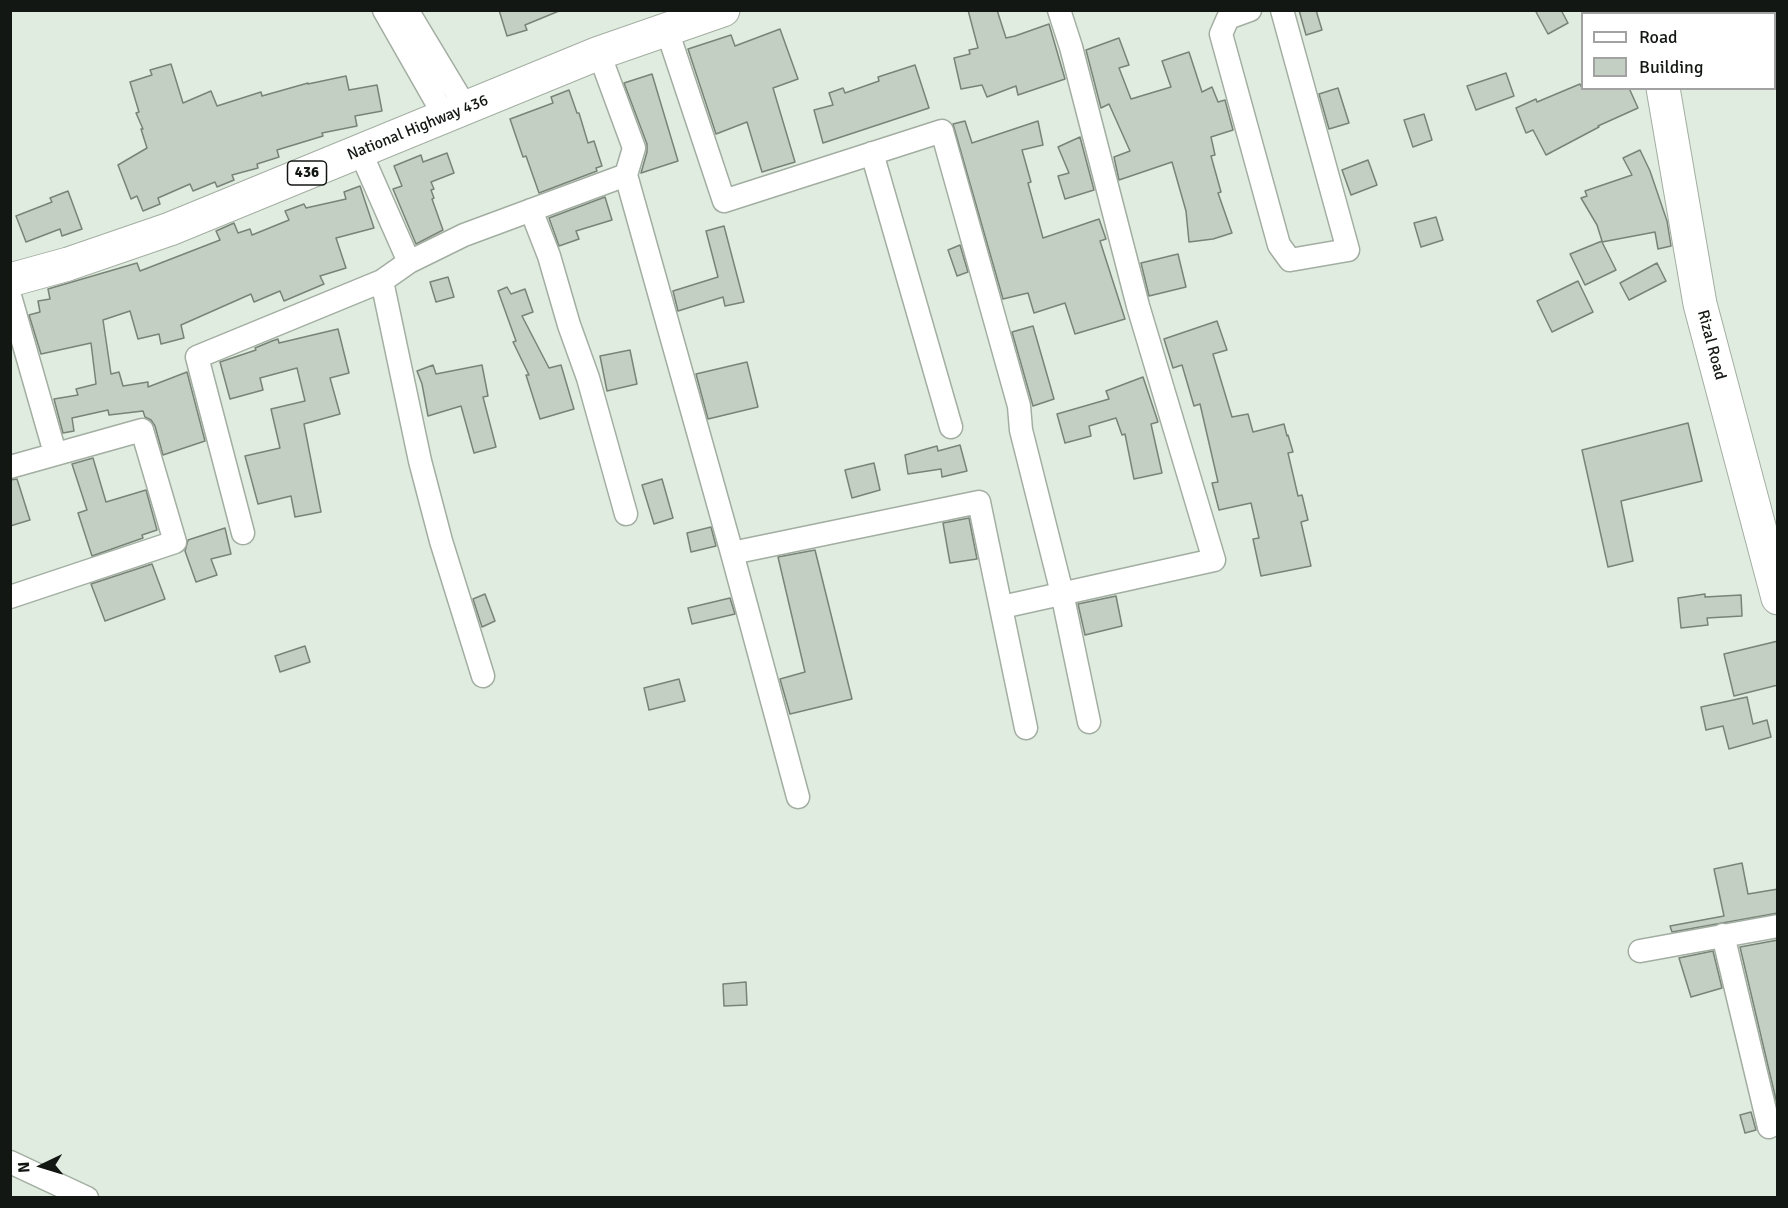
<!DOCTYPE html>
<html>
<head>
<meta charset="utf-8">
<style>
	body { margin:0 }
	#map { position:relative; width:1788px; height:1208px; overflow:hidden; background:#e1ece0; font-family:Signika,sans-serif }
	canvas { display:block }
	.frame { position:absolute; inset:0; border:12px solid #131713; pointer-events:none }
	.legend { position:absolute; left:1581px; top:12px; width:195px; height:78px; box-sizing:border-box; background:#fff; border:2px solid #a1a2a1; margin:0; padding:8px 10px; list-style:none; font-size:18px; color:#131713 }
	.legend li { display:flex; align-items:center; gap:12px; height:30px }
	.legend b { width:30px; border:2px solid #a1a2a1 }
	.north { position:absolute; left:12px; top:1136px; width:60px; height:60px; -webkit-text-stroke:4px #fff; paint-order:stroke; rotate:266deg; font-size:16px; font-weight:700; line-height:24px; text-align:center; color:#131713 }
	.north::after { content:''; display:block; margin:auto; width:21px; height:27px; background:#131713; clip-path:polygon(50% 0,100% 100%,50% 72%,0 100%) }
</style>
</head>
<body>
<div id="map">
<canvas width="1788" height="1208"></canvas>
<div class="frame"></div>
<ul class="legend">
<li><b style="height:8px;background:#fff"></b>Road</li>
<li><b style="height:16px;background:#c4cfc3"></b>Building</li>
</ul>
<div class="north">N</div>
</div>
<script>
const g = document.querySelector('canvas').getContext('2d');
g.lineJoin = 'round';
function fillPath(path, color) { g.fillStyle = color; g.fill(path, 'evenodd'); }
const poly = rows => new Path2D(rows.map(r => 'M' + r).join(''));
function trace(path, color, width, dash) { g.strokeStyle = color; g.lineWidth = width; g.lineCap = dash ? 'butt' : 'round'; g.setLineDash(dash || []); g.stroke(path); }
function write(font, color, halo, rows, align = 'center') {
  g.font = font + ' Signika,sans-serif'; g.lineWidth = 5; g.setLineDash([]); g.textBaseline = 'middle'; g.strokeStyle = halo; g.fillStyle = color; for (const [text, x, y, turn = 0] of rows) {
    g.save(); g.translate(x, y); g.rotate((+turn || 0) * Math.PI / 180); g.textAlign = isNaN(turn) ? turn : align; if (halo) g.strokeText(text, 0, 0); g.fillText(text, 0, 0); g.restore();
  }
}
const building = poly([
	[499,10,559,10,559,11,525,25,527,30,507,36,499,10],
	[968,10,997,10,1006,38,1015,36,1049,24,1065,79,1018,95,1016,86,987,97,982,85,961,89,954,58,970,54,969,50,978,48,968,10],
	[1299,10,1316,10,1322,30,1306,35,1299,10],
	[1535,10,1561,10,1568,23,1548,34,1535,10],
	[780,29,798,79,773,88,795,162,762,172,747,122,716,134,688,49,731,35,735,46,780,29],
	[1119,38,1129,65,1119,68,1131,99,1171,87,1162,61,1189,52,1202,92,1212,87,1218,102,1225,100,1233,130,1211,137,1215,155,1211,156,1221,192,1218,193,1232,233,1213,239,1189,242,1186,211,1172,162,1119,180,1114,157,1130,151,1109,104,1101,108,1086,50,1119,38],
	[171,64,183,103,211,91,217,106,261,92,262,96,308,83,308,84,346,76,349,90,377,85,382,111,355,116,357,126,322,133,323,136,277,150,279,157,257,164,258,168,232,175,234,180,217,187,215,182,193,191,190,184,158,198,160,204,143,211,137,196,131,199,118,165,147,148,141,129,143,129,136,113,139,112,130,82,152,75,150,70,171,64],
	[915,65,929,108,823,143,814,110,833,105,829,93,843,88,845,93,879,81,878,77,915,65],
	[1506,73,1514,96,1476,110,1467,86,1506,73],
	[652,74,678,161,641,173,647,152,647,144,624,83,652,74],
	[1580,84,1582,88,1629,88,1638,108,1598,126,1599,127,1546,155,1533,130,1526,133,1516,108,1536,99,1537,102,1580,84],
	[1338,88,1349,123,1329,129,1319,94,1338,88],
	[569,90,577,113,579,113,588,143,594,141,602,166,596,168,597,171,539,193,526,156,523,157,510,119,553,103,551,97,569,90],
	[1424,114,1432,140,1413,147,1404,120,1424,114],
	[965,121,972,143,1038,121,1043,145,1022,150,1031,182,1028,183,1043,238,1099,219,1106,239,1100,241,1125,319,1075,334,1065,303,1034,313,1028,293,1003,299,953,124,965,121],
	[1080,137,1094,190,1065,199,1058,176,1069,173,1058,147,1080,137],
	[1640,150,1650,171,1667,221,1671,246,1658,249,1655,232,1602,242,1616,270,1585,285,1570,254,1602,241,1597,225,1581,198,1587,196,1585,191,1632,175,1623,158,1640,150],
	[447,153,454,173,431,182,434,189,431,190,434,198,432,199,443,230,416,244,393,189,402,186,394,166,421,155,423,162,447,153],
	[1368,160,1377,185,1351,195,1342,170,1368,160],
	[360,186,374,228,336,238,346,268,320,276,324,284,284,301,280,291,254,302,251,294,181,325,184,338,161,344,159,334,138,339,130,311,103,320,111,374,119,372,123,386,148,382,148,387,187,372,205,441,163,455,155,426,151,420,145,417,143,411,109,415,108,410,72,418,74,431,63,433,54,399,78,395,76,389,96,384,91,343,41,354,29,315,40,312,38,301,50,299,48,289,137,263,140,271,220,240,216,231,234,223,238,233,250,229,252,235,289,220,285,211,304,204,306,208,346,199,344,192,360,186],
	[68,191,82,229,62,236,60,229,26,242,16,216,52,202,50,198,68,191],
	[605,197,612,220,576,231,579,239,559,246,549,218,605,197],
	[1436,217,1443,240,1421,247,1414,223,1436,217],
	[724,226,744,302,725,306,723,297,678,311,673,291,718,277,706,231,724,226],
	[960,245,968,272,957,276,948,250,960,245],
	[1178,254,1186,287,1149,296,1141,263,1178,254],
	[1657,263,1666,281,1629,300,1620,283,1657,263],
	[448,277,454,297,436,302,430,282,448,277],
	[1578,281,1593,312,1552,332,1537,301,1578,281],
	[507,287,511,294,525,289,533,312,522,316,549,368,561,365,574,409,540,419,526,375,529,375,513,342,516,341,498,291,507,287],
	[1217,321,1227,350,1213,354,1232,417,1248,414,1253,432,1284,424,1287,436,1288,435,1293,452,1288,453,1298,496,1302,495,1308,520,1301,522,1311,566,1261,576,1253,539,1259,538,1251,503,1219,510,1212,483,1218,482,1200,404,1194,406,1182,365,1173,368,1164,339,1217,321],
	[1033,326,1054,399,1033,406,1012,332,1033,326],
	[338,329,349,373,330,378,340,414,304,424,321,512,295,517,291,496,258,504,245,456,280,448,271,409,305,401,297,368,260,378,263,390,230,399,220,362,256,350,255,348,272,341,278,339,279,343,338,329],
	[630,350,637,384,607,391,600,356,630,350],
	[747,362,758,407,708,419,696,374,747,362],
	[433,365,436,374,482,365,488,396,483,397,496,447,474,453,461,406,428,416,422,384,417,371,433,365],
	[1143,377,1158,422,1151,424,1162,473,1134,479,1125,434,1122,435,1116,418,1089,426,1091,436,1065,443,1057,414,1109,399,1106,391,1143,377],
	[1688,423,1702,481,1621,501,1633,561,1608,567,1582,450,1688,423],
	[960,445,967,471,942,477,941,469,908,474,905,455,937,446,938,451,960,445],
	[93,458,106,502,146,490,157,530,142,535,143,538,92,556,78,513,87,510,72,464,93,458],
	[874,463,880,490,852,498,845,470,874,463],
	[17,479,30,520,10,526,10,480,17,479],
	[662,479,673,518,654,524,642,485,662,479],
	[969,518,977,559,950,563,943,523,969,518],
	[711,527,716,546,691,552,687,533,711,527],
	[225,528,231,554,211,559,217,575,196,582,185,551,188,540,225,528],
	[815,550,852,699,790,714,780,679,805,672,778,557,815,550],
	[152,564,165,599,105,621,91,584,152,564],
	[485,594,495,621,482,627,473,599,485,594],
	[1705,594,1705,597,1741,595,1742,616,1707,618,1708,625,1681,628,1678,598,1705,594],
	[1116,596,1122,626,1085,635,1078,604,1116,596],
	[730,598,735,614,692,624,688,608,730,598],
	[1778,641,1778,685,1734,696,1724,654,1778,641],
	[305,646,310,662,280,672,275,656,305,646],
	[679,679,685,701,649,710,644,688,679,679],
	[1747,697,1753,724,1767,720,1771,737,1729,749,1723,726,1706,730,1701,707,1747,697],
	[1742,863,1748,894,1778,889,1778,913,1672,932,1670,926,1724,916,1714,869,1742,863],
	[1778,940,1778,1104,1777,1104,1740,947,1778,940],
	[1713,951,1722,988,1691,997,1679,958,1713,951],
	[746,982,747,1005,724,1006,723,984,746,982],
	[1751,1112,1756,1130,1745,1133,1740,1115,1751,1112]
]);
fillPath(building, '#c4cfc3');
trace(building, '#798378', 1.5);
const street = poly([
	[384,10,445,117],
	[407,10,466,108],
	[1250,10,1228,18,1221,34,1279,245,1290,260,1348,250,1282,10],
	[667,30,724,201,942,131,1019,406,1021,430,1062,593,1089,722],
	[599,53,634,148,626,175,732,553,798,797],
	[360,151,409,262],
	[872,153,951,427],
	[531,210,549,256,569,325,588,378,626,514],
	[382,281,420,461,441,541,483,676],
	[10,296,55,453],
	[10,467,142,430,175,542,10,597],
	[243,533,197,357,382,281,409,262,464,235,626,175],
	[732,553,979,502,1026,728],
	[1002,607,1214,560,1138,306,1071,47,1059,10],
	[1723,935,1769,1127],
	[1640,951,1778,926],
	[10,1162,87,1198]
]);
const secondary = poly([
	[1648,10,1649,14],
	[1663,88,1700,304,1778,598]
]);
const primary = poly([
	[10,280,68,264,170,229,599,53,723,10]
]);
trace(street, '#a3aea2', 25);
trace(secondary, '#a3aea2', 35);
trace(primary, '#a3aea2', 35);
trace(street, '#fff', 22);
trace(secondary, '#fff', 33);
trace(primary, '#fff', 33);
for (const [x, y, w] of [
	[307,173,39]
]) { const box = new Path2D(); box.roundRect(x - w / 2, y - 12, w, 24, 4.5); g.fillStyle = '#fff'; g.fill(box); trace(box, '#131713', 1.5); }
write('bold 15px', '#131713', null, [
	["436",307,173]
]);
write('16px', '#131713', '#fff', [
	["National Highway 436",418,128,-22],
	["Rizal Road",1711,345,75]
]);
</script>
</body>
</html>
